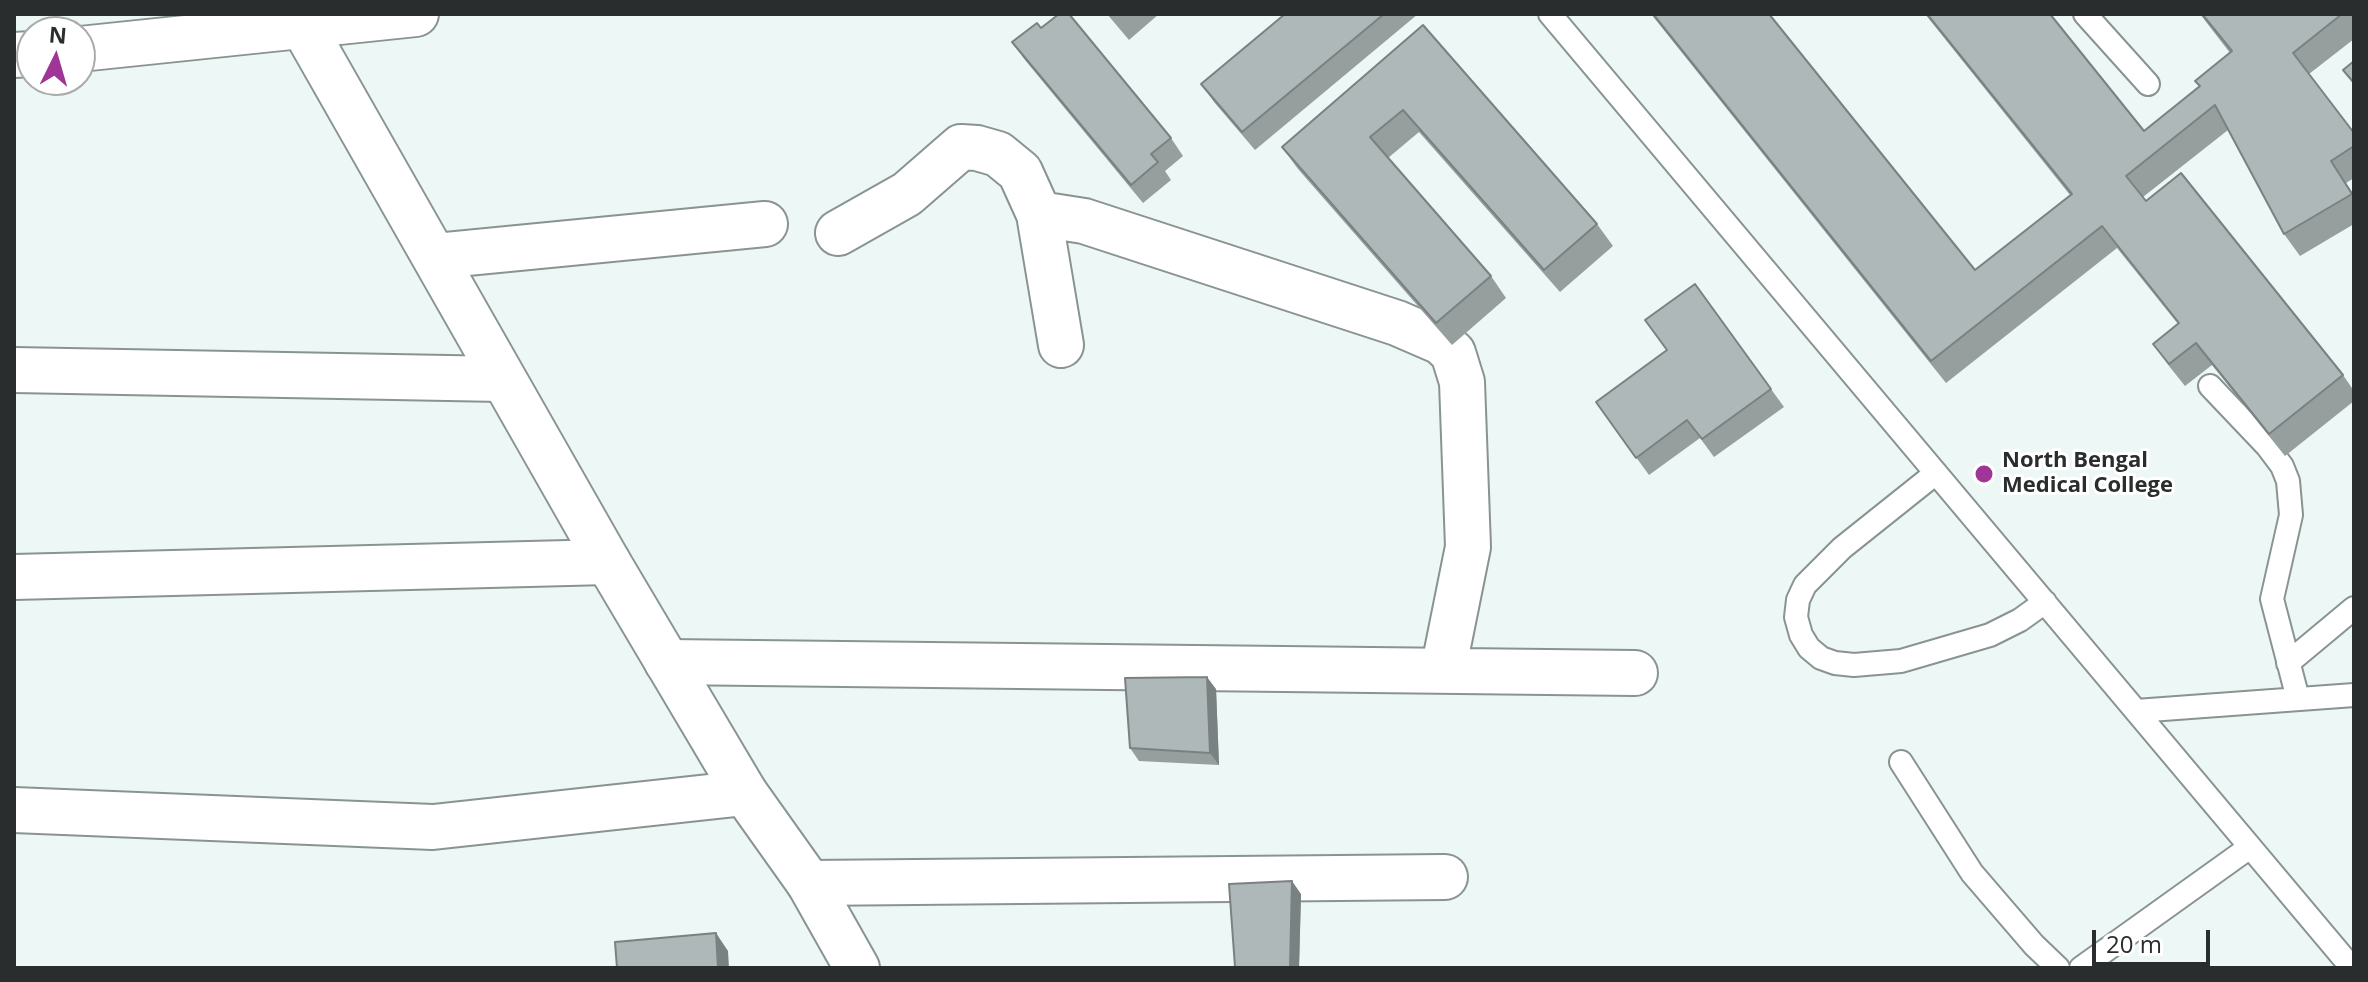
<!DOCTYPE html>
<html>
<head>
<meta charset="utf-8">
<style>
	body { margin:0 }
	#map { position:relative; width:2368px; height:982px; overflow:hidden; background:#ecf7f6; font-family:"Open Sans",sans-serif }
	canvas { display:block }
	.frame { position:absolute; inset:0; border:16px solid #292d2d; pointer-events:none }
	.north { position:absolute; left:16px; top:16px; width:80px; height:80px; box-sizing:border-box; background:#fff; border:2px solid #a9abab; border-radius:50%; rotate:5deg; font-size:22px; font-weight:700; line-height:32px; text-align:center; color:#292d2d }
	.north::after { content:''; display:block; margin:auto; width:28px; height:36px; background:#9e3597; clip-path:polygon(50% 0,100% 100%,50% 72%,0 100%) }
	.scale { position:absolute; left:2092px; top:930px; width:118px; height:36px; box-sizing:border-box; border:4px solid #292d2d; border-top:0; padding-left:10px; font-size:24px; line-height:28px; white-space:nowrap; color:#292d2d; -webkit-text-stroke:6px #fff; paint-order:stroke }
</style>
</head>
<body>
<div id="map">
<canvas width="2368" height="982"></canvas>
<div class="frame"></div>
<div class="north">N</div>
<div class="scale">20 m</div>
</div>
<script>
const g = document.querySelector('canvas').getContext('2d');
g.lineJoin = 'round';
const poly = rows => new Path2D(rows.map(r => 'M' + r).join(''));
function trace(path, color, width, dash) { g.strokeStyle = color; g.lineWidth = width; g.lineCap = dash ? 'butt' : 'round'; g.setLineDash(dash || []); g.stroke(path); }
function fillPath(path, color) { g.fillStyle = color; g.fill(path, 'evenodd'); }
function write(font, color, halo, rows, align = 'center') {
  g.font = font + ' "Open Sans",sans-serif'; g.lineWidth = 6; g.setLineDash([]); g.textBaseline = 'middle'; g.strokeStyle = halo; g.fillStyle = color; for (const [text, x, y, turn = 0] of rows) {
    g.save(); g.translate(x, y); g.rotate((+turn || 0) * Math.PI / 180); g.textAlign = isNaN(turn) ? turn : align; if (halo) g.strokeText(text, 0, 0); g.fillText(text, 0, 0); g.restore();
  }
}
const service = poly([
	[1550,14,2352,968],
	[2085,14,2148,84],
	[2210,386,2267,446,2282,466,2288,481,2291,515,2272,599,2298,699],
	[1936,473,1842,548,1805,585,1798,600,1796,617,1801,635,1809,648,1821,658,1835,663,1854,665,1901,661,1990,635,2020,620,2045,602],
	[2288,663,2354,608],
	[2136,711,2354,695],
	[1901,762,1972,873,2034,945,2058,968],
	[2081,968,2250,847]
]);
const minor = poly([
	[80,49,416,14],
	[14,55,32,54],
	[1039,214,1061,345],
	[838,233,907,194,961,147,977,148,998,154,1020,172,1039,214,1084,221,1397,323,1441,342,1453,353,1462,382,1468,547,1443,671],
	[436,256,765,224],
	[14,370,502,379],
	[14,577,608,562],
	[667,662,1635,673],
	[14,810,433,827,745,793],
	[809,883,1445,877]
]);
const primary = poly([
	[296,14,608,562,745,793,809,883,857,968]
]);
trace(service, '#899393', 26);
trace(minor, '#899393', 48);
trace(primary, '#899393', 48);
trace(service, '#fff', 22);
trace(minor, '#fff', 44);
trace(primary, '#fff', 44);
fillPath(poly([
	[1107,14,1159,14,1129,40],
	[1285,14,1418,14,1255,150,1214,102,1201,84],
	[1651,14,1769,14,1975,270,2070,195,1925,14,2050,14,2144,131,2199,86,2230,53,2200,14,2354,14,2354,39,2309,74,2354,133,2354,178,2346,183,2354,195,2354,224,2300,256,2284,234,2228,130,2143,197,2146,201,2343,375,2354,391,2354,401,2285,456,2212,365,2185,386,2169,366,2153,344,2178,324,2117,248,1946,383],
	[1423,25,1597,224,1613,246,1560,292,1419,132,1388,158,1491,276,1506,298,1452,345,1298,169,1282,147],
	[1041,28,1171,138,1183,156,1165,171,1171,180,1143,203,1025,60,1012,42],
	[1695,284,1784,407,1714,457,1700,438,1649,475,1596,402,1666,351],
	[1216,689,1219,765,1139,761,1130,748],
	[1301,894,1299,968,1236,968,1235,967]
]), '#969e9e');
fillPath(poly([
	[2331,161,2346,183,2354,195,2354,198],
	[1207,677,1216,689,1219,765,1210,753],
	[1292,881,1301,894,1299,968,1290,967],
	[716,933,728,951,729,968,718,968]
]), '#7a8181');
const building = poly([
	[1059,14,1069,14,1171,138,1151,154,1158,162,1131,185,1012,42,1037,23,1041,28,1059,14],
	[1285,14,1384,14,1242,132,1201,84,1285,14],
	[1653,14,1769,14,1975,270,2072,194,1927,14,2050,14,2144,131,2200,86,2195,81,2232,51,2202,14,2342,14,2293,53,2354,133,2354,146,2331,161,2352,194,2284,234,2215,105,2126,176,2146,201,2181,173,2343,375,2269,434,2196,343,2169,364,2153,344,2179,323,2102,226,1931,361,1653,14],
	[1423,25,1597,224,1544,270,1403,110,1370,137,1491,276,1436,323,1282,147,1423,25],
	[2354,61,2354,83,2343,70,2354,61],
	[1695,284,1771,389,1702,439,1687,420,1636,458,1596,402,1667,350,1645,320,1695,284],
	[1207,677,1210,753,1130,748,1125,678,1207,677],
	[1292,881,1290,967,1235,967,1229,884,1292,881],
	[716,933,718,968,617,968,615,942,716,933]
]);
fillPath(building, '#aeb8b8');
trace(building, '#7a8181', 2);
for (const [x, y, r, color] of [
	[1984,474,10,"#9e3597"]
]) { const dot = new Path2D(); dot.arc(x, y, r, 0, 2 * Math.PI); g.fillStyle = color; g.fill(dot); trace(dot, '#fff', 3); }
write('bold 22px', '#292d2d', '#fff', [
	["North Bengal",2002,461],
	["Medical College",2002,486]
], 'left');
</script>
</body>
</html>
